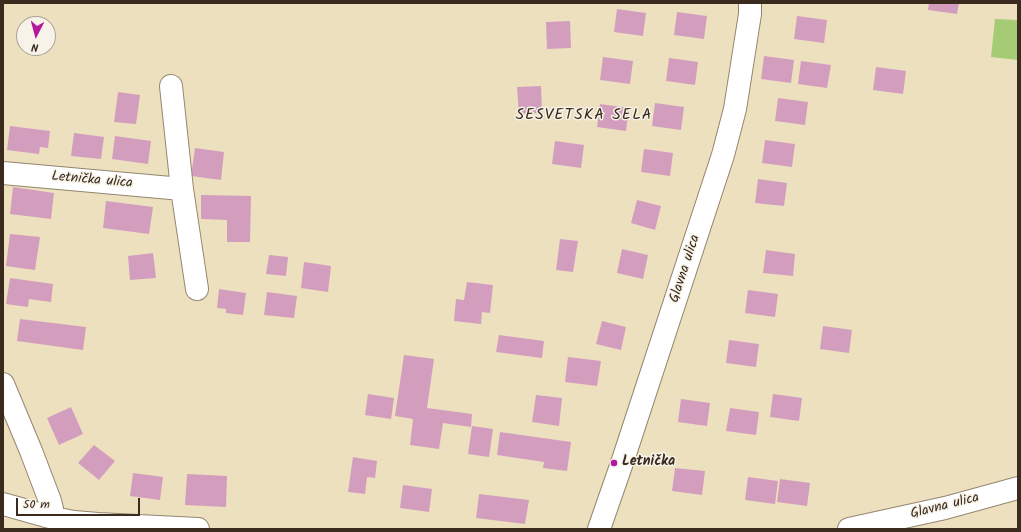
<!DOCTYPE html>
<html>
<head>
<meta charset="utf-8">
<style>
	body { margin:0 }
	#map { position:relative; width:1021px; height:532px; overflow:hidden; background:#ede0bf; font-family:Kalam,sans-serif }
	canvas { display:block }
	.frame { position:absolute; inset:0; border:4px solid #3b2a1e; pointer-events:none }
	.north { position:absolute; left:16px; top:16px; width:40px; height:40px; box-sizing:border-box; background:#f7f3e8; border:1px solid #aca397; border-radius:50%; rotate:186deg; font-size:11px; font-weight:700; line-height:16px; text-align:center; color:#3b2a1e }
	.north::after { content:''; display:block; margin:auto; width:14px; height:18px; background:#b5179e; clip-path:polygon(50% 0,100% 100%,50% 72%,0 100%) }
	.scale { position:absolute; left:16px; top:498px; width:124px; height:18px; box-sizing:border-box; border:2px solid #3b2a1e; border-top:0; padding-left:5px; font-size:12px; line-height:14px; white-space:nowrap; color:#3b2a1e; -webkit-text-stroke:3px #f7f3e8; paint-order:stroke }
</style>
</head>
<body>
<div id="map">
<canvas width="1021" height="532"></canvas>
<div class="frame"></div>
<div class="north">N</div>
<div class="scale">50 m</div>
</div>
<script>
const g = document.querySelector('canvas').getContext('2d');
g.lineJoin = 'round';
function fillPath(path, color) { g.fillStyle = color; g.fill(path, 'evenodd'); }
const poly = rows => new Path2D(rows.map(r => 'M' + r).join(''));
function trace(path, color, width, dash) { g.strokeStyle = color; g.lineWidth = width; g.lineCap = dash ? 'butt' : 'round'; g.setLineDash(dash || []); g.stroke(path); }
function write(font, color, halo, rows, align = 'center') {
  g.font = font + ' Kalam,sans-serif'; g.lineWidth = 3; g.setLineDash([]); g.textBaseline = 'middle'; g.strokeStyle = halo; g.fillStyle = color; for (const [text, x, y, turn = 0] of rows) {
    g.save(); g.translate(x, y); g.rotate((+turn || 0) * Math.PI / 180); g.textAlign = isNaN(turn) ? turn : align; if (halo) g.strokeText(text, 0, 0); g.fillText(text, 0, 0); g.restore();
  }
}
fillPath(poly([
	[995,19,1018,20,1018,60,991,57]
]), '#a5cb75');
fillPath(poly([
	[929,3,959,3,957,14,928,10],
	[617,9,646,13,643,36,614,32],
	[677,12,707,16,704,39,674,35],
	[797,16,827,20,824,43,794,39],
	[570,21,571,48,547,49,546,22],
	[764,56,794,60,791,83,761,79],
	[603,57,633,61,630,84,600,80],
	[669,58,698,62,695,85,666,81],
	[801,61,831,65,827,88,798,84],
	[876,67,906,71,903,94,873,90],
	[541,86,542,113,519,114,517,87],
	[118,92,140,95,136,124,114,122],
	[778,98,808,102,805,125,775,121],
	[655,103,684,107,681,130,652,126],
	[600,104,629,108,626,131,597,127],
	[10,126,50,131,48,148,40,147,39,154,7,150],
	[74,133,104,137,101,159,71,156],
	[115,136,151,141,148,164,112,159],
	[765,140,795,144,792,167,762,163],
	[555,141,584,145,581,168,552,164],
	[195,148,224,152,221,180,191,176],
	[644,149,673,153,670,176,641,172],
	[758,179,787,183,784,206,755,203],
	[13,187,54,193,51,219,10,214],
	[201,195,251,196,250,242,227,242,227,220,201,219],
	[637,200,661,206,655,230,631,223],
	[106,201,153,207,149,234,103,228],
	[10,234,40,237,35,270,6,266],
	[560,239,578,241,573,272,556,270],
	[622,249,648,255,643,279,617,273],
	[766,250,795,254,793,276,763,273],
	[153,253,156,278,130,280,128,256],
	[269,255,288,257,286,276,266,274],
	[304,262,331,266,328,292,301,288],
	[10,278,53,284,51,302,29,299,28,307,6,304],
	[467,282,493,285,490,313,482,312,481,324,454,321,456,299,464,300],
	[219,289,246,293,243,315,226,313,226,309,217,308],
	[748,290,778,294,775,317,745,313],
	[267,292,297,296,294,318,264,315],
	[20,319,86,327,83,350,17,341],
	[602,321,626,327,621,350,596,344],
	[823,326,852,330,849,353,820,349],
	[499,335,544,341,542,358,496,352],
	[729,340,759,344,756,367,726,363],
	[404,355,434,359,427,408,472,414,471,427,443,423,439,449,410,445,413,419,395,416],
	[568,357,601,361,597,386,565,382],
	[368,394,394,398,391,419,365,415],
	[773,394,802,398,799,421,770,417],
	[536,395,562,398,559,426,532,422],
	[681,399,710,403,707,426,678,422],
	[71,407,83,434,59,445,47,418],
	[730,408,759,412,756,435,726,431],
	[472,426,493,429,489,457,468,454],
	[500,432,571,442,567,471,543,468,544,462,497,455],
	[94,445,115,461,99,480,78,463],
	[353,457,377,461,375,478,367,477,365,494,348,492],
	[675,468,705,471,702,495,672,491],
	[133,473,163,477,160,500,130,496],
	[187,474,227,476,226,507,185,505],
	[748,477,778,481,775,504,745,500],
	[780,479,810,483,807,506,777,502],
	[403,485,432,489,429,512,400,508],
	[479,494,529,500,525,524,476,518]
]), '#d39ebe');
const minor = poly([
	[171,86,182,189,197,289],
	[3,173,182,189],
	[3,384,31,451,50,501,52,509,53,518],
	[3,504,53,518,74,522,98,524,198,529],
	[599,529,623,460,723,155,735,109,750,14,750,3],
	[849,529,945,508,1018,488]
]);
trace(minor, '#94856e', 24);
trace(minor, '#fff', 22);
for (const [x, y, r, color] of [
	[614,463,4,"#b5179e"]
]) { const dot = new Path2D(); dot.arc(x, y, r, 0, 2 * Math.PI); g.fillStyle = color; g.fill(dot); trace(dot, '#f7f3e8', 1.5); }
write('14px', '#3b2a1e', '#f7f3e8', [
	["Letnička ulica",92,181,5],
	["Glavna ulica",686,269,-72],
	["Glavna ulica",945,507,-14]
]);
write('bold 14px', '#3b2a1e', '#f7f3e8', [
	["Letnička",622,463]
], 'left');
g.letterSpacing = '1px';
write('16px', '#3b2a1e', '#f7f3e8', [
	["SESVETSKA SELA",584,116]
]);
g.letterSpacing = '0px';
</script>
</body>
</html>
